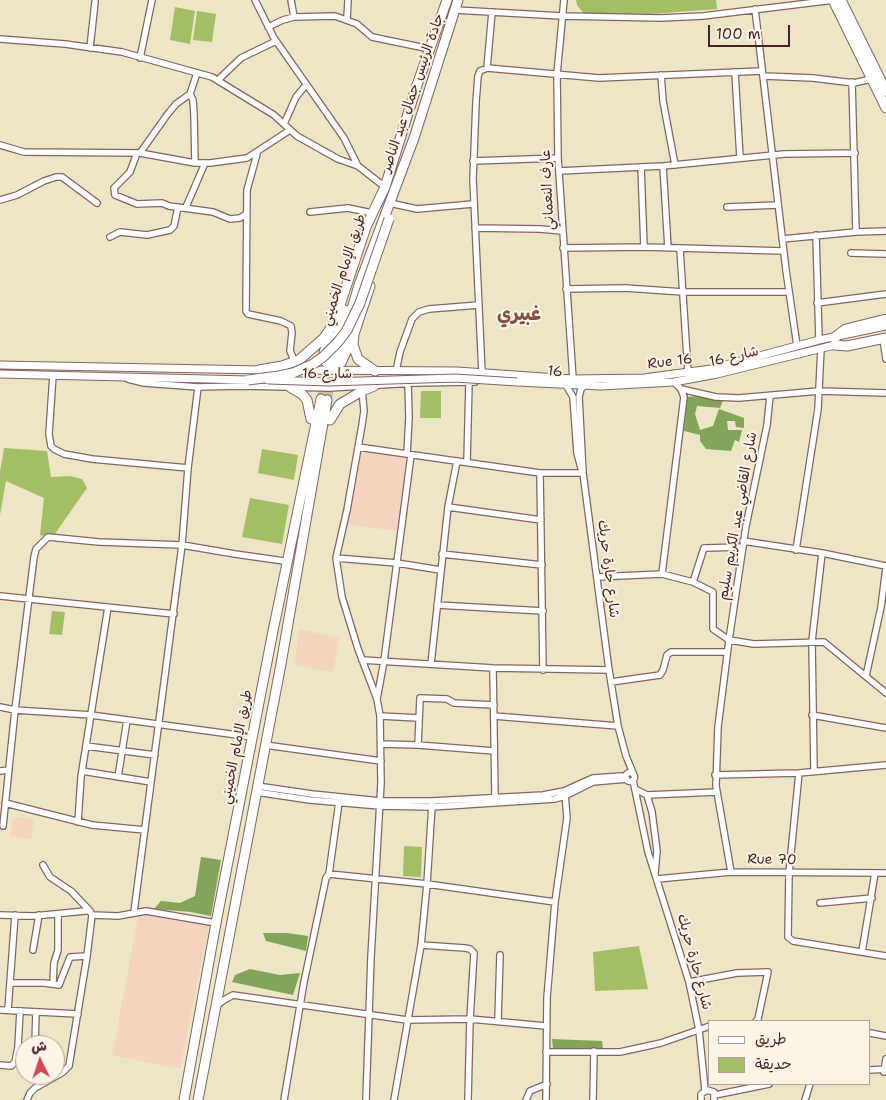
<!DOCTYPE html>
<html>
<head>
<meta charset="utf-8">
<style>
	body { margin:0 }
	#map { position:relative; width:886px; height:1100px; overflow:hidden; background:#ece5c6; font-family:"Shantell Sans","Playpen Sans Arabic",sans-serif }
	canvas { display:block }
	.legend { position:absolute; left:708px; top:1020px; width:162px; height:65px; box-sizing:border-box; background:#fcf5e5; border:1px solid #b59f9b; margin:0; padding:6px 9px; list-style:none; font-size:15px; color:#4a1f2b }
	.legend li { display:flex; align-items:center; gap:10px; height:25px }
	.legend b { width:25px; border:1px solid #b59f9b }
	.north { position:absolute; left:15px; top:1035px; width:50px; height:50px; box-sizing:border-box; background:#fcf5e5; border:1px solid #b59f9b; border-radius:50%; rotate:356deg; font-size:14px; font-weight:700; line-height:20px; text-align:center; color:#4a1f2b }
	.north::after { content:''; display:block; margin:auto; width:18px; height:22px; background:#d1495b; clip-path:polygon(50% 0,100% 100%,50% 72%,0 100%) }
	.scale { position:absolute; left:708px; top:25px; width:82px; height:22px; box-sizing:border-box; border:2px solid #4a1f2b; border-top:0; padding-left:6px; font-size:15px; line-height:18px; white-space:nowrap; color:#4a1f2b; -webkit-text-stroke:4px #fcf5e5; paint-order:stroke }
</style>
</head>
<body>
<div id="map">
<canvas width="886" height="1100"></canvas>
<ul class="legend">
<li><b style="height:6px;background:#fff"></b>طريق</li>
<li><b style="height:14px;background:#a3be65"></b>حديقة</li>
</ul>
<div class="north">ش</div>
<div class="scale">100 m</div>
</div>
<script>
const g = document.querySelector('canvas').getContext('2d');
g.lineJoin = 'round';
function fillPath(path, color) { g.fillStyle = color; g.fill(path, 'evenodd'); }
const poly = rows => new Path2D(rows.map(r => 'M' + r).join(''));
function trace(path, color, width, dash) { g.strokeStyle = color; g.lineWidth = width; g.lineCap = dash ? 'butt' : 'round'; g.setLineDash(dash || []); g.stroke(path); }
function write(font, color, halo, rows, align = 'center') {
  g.font = font + ' "Shantell Sans","Playpen Sans Arabic",sans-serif'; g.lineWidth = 4; g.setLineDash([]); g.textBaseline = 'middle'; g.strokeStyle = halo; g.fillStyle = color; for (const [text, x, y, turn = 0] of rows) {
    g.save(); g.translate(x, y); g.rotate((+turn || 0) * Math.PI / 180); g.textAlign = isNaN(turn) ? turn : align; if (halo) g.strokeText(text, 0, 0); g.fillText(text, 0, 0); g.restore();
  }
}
fillPath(poly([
	[360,452,407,457,397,531,346,524],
	[299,629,339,638,333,672,295,665],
	[13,817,34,819,31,839,10,836],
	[139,913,209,925,180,1069,112,1055]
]), '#f4d3c0');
fillPath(poly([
	[576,0,716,0,717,9,652,14,584,14,577,5],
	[175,7,195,11,190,44,170,40],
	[197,11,216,14,212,42,193,40],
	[421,391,441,391,441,418,420,418],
	[4,448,47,451,51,477,70,476,82,479,87,488,52,538,40,535,44,498,6,481,0,515,0,472],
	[262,449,298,455,294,480,258,473],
	[250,498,289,505,282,544,242,537],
	[52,611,65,612,62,635,49,634],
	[404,846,422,847,421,877,403,876],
	[639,946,648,989,595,991,593,952]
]), '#a3be65');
fillPath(poly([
	[696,396,723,400,720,408,697,406,695,414,700,430,713,426,719,409,744,418,744,428,736,427,735,421,727,421,728,430,742,430,739,442,735,440,731,451,706,449,700,441,700,435,684,431,687,397],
	[201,857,221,860,211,916,191,912,154,909,161,901,180,903,195,896],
	[263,933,287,933,308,936,306,951,266,941],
	[250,969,280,975,300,973,293,995,232,982,235,975],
	[552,1039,602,1041,603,1049,553,1049]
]), '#82a55a');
trace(poly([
	[321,399,329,363],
	[327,400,336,364]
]), '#ccbda7', 9, [9, 4.5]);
const minor = poly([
	[255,0,274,38,344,138,358,166],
	[291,0,294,17],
	[564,0,557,74,558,158,573,379],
	[755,9,786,270,797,346],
	[455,10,562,16,661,18,703,16,834,0],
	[347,19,348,0],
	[268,27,283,20,294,17,335,16,357,24,372,37,430,49],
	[0,39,65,44,122,52,212,77,274,115,297,136,338,159,358,166,385,187],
	[90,48,95,2],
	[140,58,152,0],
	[487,68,492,12],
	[735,72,740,158],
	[661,75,663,101,675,165],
	[763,76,813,78,854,83,871,79],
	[218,80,241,58,276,41],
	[852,82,856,232],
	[190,94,193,100,194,115,195,163],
	[284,124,296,97,306,85],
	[0,145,24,152,140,153,195,163,210,163,247,158,290,130],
	[137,153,130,172,114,188,115,195,137,204,162,203,169,206,213,212,230,219,240,218,246,214],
	[140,153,167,115,176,104,190,94,197,73],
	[257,154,247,190,246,311,248,314,281,321,291,326,292,333,290,351,295,362],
	[473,161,558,158],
	[663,166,668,248],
	[641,167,644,247],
	[559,171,663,166,784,154,855,153],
	[0,200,17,195,44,181,56,177,62,177,97,203],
	[394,204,417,209,473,204],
	[186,207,205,163],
	[727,207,778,205],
	[310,212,348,208,372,213],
	[475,228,540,229,562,231],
	[816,235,819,340],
	[110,237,120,232,147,235,170,230,174,226,178,207],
	[782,239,856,232,886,231],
	[563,248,644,247,783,251],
	[680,249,688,373],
	[851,253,886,254],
	[566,289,625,288,683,292,789,292],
	[817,303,886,294],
	[883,339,886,359],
	[396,371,400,352,412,319,419,312,429,309,479,305],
	[482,373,473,179,476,102,478,76,480,71,487,68,599,78,762,71],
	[53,375,49,434,51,446,54,449,64,454,92,459,188,468],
	[128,379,144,383,198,387,243,386,329,388,415,383,475,382],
	[566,385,573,397,577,453,581,468],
	[584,386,581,389,579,397,583,473,609,670,618,726,626,756,633,773],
	[681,389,716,397,739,398,819,391,886,393],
	[362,390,364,411,362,425,347,510,336,558,342,597,358,649,377,699,380,716,381,783,371,957,366,1100],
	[358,447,540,473,583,473],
	[407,454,409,417,408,383],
	[467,462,469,382],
	[540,473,543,670],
	[448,507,541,520],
	[743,541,822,553,886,566],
	[796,550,818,409,821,348],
	[442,554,542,565],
	[336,558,397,563,440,570],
	[662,574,684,397,681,389,674,382],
	[597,577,662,574,693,582,713,592,713,629,729,640,754,644,824,642,886,693],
	[693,582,704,548,743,547],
	[0,596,174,614],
	[437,605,543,611],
	[362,660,493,668,609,670],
	[431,664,448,507,457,461],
	[493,668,495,797],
	[866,676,881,607,886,568],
	[611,682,660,675,663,670,667,655,671,652,727,652],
	[377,699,384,661,411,455],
	[0,707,15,710,91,715,252,737],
	[812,715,886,728],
	[380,716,419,718],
	[494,716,618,726],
	[381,744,418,745,494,751],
	[265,745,381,761],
	[418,745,420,698,447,699,454,703,494,705],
	[86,746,155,755],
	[0,771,9,770],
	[82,771,151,782],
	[814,771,812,641,822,553],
	'625.5 777a4.5 4.5 0 1 1 9 0a4.5 4.5 0 1 1-9 0Z',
	[799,773,789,873,788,937,793,941,886,956],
	[715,775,799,773,886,765],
	[118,777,127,720],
	[633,780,648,852,689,982,699,1030,705,1090],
	[257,786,312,794,380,801,432,801,543,795,564,791,593,778,622,776],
	[635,789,647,795,652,812,657,851,655,873],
	[256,792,310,800,380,806,432,807,555,799,565,796,593,782,627,779],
	[647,795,717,792],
	[5,803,92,825,145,830],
	[78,822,81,777,108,607],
	[3,826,15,710,34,557,36,549,48,537,99,542,182,545,235,554,284,561],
	[43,865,50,877,71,891,90,911],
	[731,872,716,786,718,727,729,640,746,526,767,425,770,396],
	[329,874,339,802],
	[657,879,731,872,886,873],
	[820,903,872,898],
	[134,912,182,545,188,468,198,387],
	[0,915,34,916,85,911,90,911,92,915,118,916,146,911,216,923],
	[421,945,465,948,470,949,474,953,470,1019,468,1100],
	[33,950,39,915],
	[862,952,875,873],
	[689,982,737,973,768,972,758,1019,756,1021],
	[10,983,44,983,59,985,70,957,87,956],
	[53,984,54,963,58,950,58,914],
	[216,1006,224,1000,233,995,407,1020,470,1019,546,1026],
	[0,1010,78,1014],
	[8,1010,15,915],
	[498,1020,500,955],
	[870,1033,886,1036],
	[35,1045,36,1012],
	[546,1052,620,1052,661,1043,710,1026],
	[0,1065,11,1066,15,1062,18,1047,20,1011],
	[870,1070,886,1069],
	[884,1072,886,1059],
	[36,1075,39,1086],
	[715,1095,769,1084],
	[27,1100,30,1093,35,1088,63,1072,69,1066,87,956,92,915],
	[284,1100,304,982,326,878,329,874,427,884,555,902],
	[394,1100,421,945,427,884,432,805],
	[526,1100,530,1091,547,1084],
	[546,1100,547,998,555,902,567,818,565,794],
	[593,1100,594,1051],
	[701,1100,701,1094,707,1090,714,1092,714,1100],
	[805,1100,810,1084]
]);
const major = poly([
	[0,365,262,370],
	[300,370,457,371,573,379,644,378,711,369,819,340,886,326],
	[0,374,248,380],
	[517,382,601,386,674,382,717,374,839,344]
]);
const highway = poly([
	[833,0,886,108],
	[841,0,886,91],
	[370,286,354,334,353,345,358,359,375,371],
	[349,319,359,285,414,138,458,0],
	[330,335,324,353,324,360,328,364,341,363,351,341],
	[835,337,846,329,886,319],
	[834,345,847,346,886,338],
	[331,358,345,310],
	[337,360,345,334],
	[259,370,282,366,299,360,324,338,334,323,366,227,385,187,416,88,447,0],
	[290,387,302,394,307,400,311,419],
	[330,420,340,404,362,391,374,386],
	[184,1100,216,923,273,631,321,399],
	[198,1100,281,664,327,400]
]);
trace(minor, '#836461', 8);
trace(major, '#836461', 9);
trace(highway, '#836461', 11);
trace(minor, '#fff', 5.5);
trace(major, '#fff', 7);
trace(highway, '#fff', 9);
const majorBridge = poly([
	[268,380,329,382,455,378,517,382]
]);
const highwayBridge = poly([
	[248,380,279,376,293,373,313,364,323,357,338,342,347,330,360,303,389,219]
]);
trace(majorBridge, '#836461', 9, []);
trace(highwayBridge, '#836461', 11, []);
trace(majorBridge, '#fff', 7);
trace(highwayBridge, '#fff', 9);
write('14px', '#4a1f2b', '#fcf5e5', [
	["جادة الرئيس جمال عبد الناصر",413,93,-71],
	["عارف النعماني",548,190,-93],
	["طريق الإمام الخميني",344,270,-72],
	["شارع 16",734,357,-13],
	["Rue 16",670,362,-7],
	["16",555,372,4],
	["شارع 16",327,374],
	["شارع القاضي عبد الكريم سليم",738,516,-80],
	["شارع حارة حريك",608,569,83],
	["طريق الإمام الخميني",237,747,-79],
	["Rue 70",772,860,1],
	["شارع حارة حريك",694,962,75]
]);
write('bold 19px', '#825149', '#fcf5e5', [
	["غبيري",519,315]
]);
</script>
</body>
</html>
